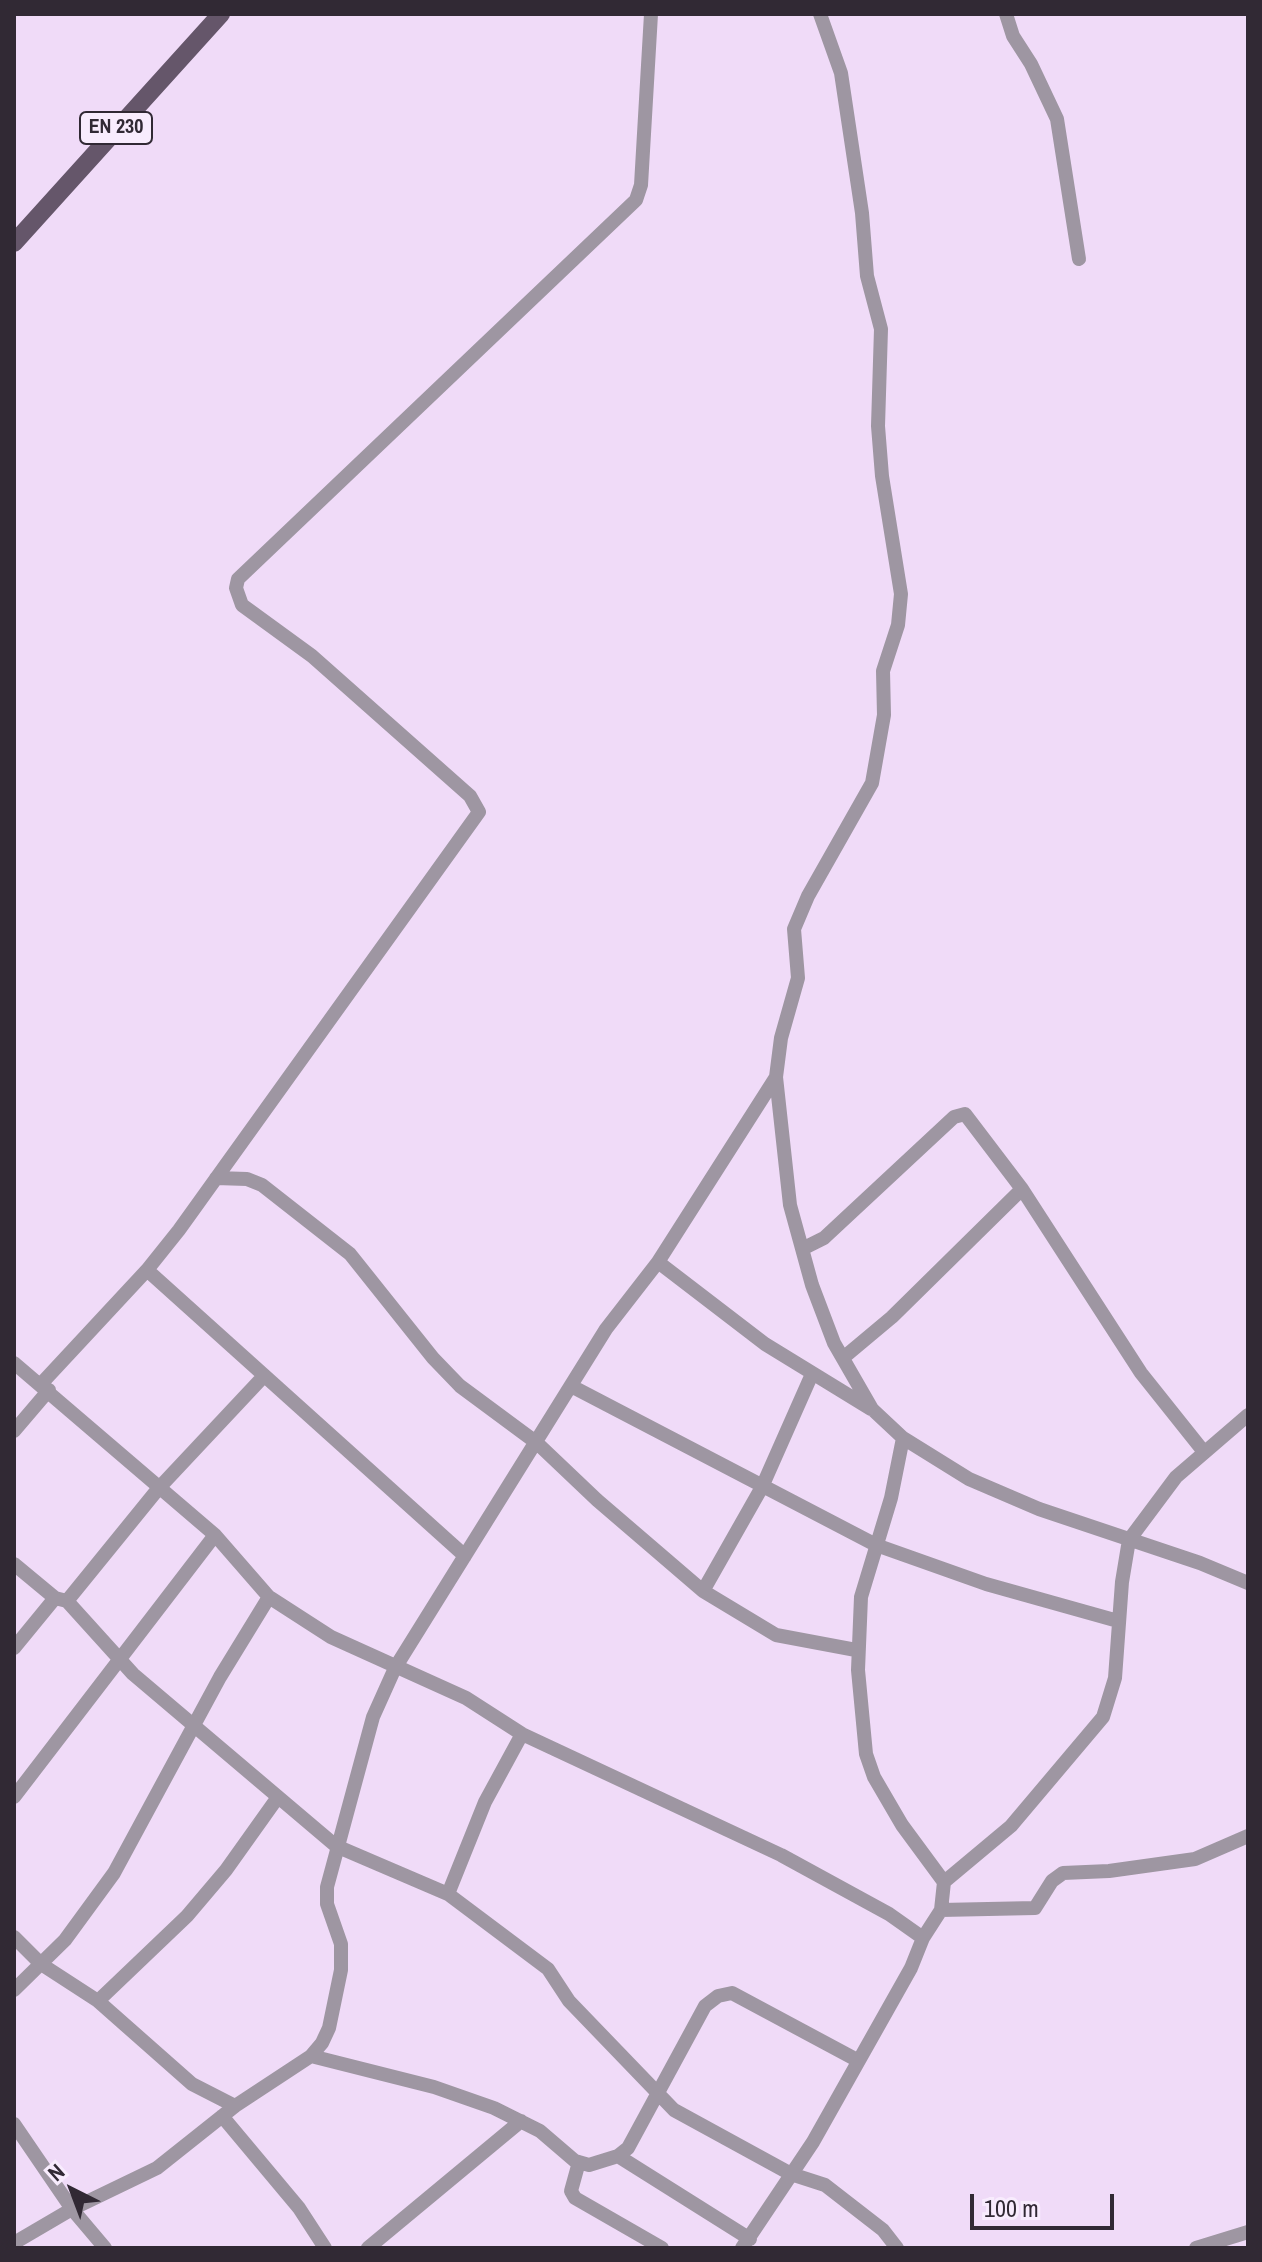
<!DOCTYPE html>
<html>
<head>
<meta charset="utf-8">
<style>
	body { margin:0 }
	#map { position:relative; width:1262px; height:2262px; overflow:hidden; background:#f0dbf8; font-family:"Archivo Narrow",sans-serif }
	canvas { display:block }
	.frame { position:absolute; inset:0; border:16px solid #312934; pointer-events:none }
	.north { position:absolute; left:32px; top:2150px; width:80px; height:80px; -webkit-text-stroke:6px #f8ecfd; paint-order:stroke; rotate:318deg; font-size:22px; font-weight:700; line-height:32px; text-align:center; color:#312934 }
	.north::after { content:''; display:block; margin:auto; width:28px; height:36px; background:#312934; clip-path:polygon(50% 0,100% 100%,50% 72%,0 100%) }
	.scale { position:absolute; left:970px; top:2194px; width:144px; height:36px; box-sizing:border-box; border:4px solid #312934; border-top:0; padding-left:10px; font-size:24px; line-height:28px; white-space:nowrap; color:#312934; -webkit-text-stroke:6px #f8ecfd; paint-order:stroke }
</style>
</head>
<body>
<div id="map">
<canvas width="1262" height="2262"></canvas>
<div class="frame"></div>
<div class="north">N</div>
<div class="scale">100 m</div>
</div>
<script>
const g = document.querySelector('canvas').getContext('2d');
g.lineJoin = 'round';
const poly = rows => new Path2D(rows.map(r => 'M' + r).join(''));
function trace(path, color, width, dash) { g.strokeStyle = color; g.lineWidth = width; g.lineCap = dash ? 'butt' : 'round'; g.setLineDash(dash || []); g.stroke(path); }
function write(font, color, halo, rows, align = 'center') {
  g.font = font + ' "Archivo Narrow",sans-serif'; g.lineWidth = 8; g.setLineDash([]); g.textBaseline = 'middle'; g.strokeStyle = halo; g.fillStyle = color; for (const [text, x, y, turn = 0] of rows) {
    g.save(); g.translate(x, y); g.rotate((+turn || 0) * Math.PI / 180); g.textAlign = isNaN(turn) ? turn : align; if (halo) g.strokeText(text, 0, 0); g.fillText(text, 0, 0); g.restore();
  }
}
trace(poly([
	[820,14,841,73,862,213,867,276,881,329,878,426,882,476,901,594,898,625,883,671,884,715,872,783,808,896,794,929,798,978,781,1038,776,1077,790,1205,812,1285,834,1343,872,1409,903,1438,969,1479,1039,1509,1200,1563,1248,1583],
	[1006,14,1013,36,1031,64,1057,119,1079,259],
	[216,1178,247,1179,262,1185,350,1254,433,1358,460,1386,537,1443,597,1500,703,1591,776,1635,856,1650],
	[802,1249,824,1238,954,1117,965,1114,1022,1189,1141,1373,1204,1452],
	[658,1262,765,1344,871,1409],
	[147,1270,465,1556],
	[843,1358,892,1317,1022,1189],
	[14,1363,215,1535,269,1597,331,1637,466,1698,522,1734,781,1855,889,1914,923,1938],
	[41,1384,147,1270,179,1230,479,812,470,796,312,656,242,605,236,588,238,579,636,200,641,185,651,14],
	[573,1387,876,1545,986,1584,1118,1621],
	[14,1431,49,1390],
	[903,1438,891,1498,861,1597,858,1670,866,1754,874,1777,902,1825,944,1882],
	[14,1564,55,1598,67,1601,133,1674,336,1846,448,1894,548,1969,569,2001,674,2110,791,2174,825,2185,883,2230,897,2248],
	[703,1591,762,1487,812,1374],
	[67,1601,158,1489,263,1377],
	[14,1648,55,1598],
	[14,1797,215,1535],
	[448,1894,485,1802,522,1734],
	[941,1910,1035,1908,1052,1881,1063,1873,1109,1871,1195,1859,1248,1836],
	[14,1937,41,1964,98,2001,192,2084,235,2106],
	[14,1990,65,1940,114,1873,220,1677,269,1597],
	[98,2001,187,1916,226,1870,278,1797],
	[311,2056,434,2087,494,2108,540,2131,575,2161,589,2165,618,2156,628,2148,705,2006,718,1996,732,1993,857,2060],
	[222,2116,299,2208,325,2248],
	[14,2124,72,2209,105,2248],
	[618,2156,750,2239],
	[579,2162,571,2191,575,2198,662,2248],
	[14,2243,72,2209,157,2168,235,2106,311,2056,322,2043,329,2028,341,1970,341,1944,327,1904,327,1887,373,1717,395,1668,606,1329,658,1262,776,1077],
	[368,2248,521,2121],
	[742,2248,813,2142,911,1968,923,1938,941,1910,944,1882,1011,1826,1103,1717,1115,1678,1122,1582,1129,1540,1176,1477,1248,1415],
	[1196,2248,1248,2232]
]), '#9e96a2', 14);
trace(poly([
	[14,243,221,14]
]), '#65566a', 18);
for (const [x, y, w] of [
	[116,128,72]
]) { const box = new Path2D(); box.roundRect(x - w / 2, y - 16, w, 32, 6); g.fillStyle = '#f8ecfd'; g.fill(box); trace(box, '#312934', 2); }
write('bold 20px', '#312934', null, [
	["EN 230",116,128]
]);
</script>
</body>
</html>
